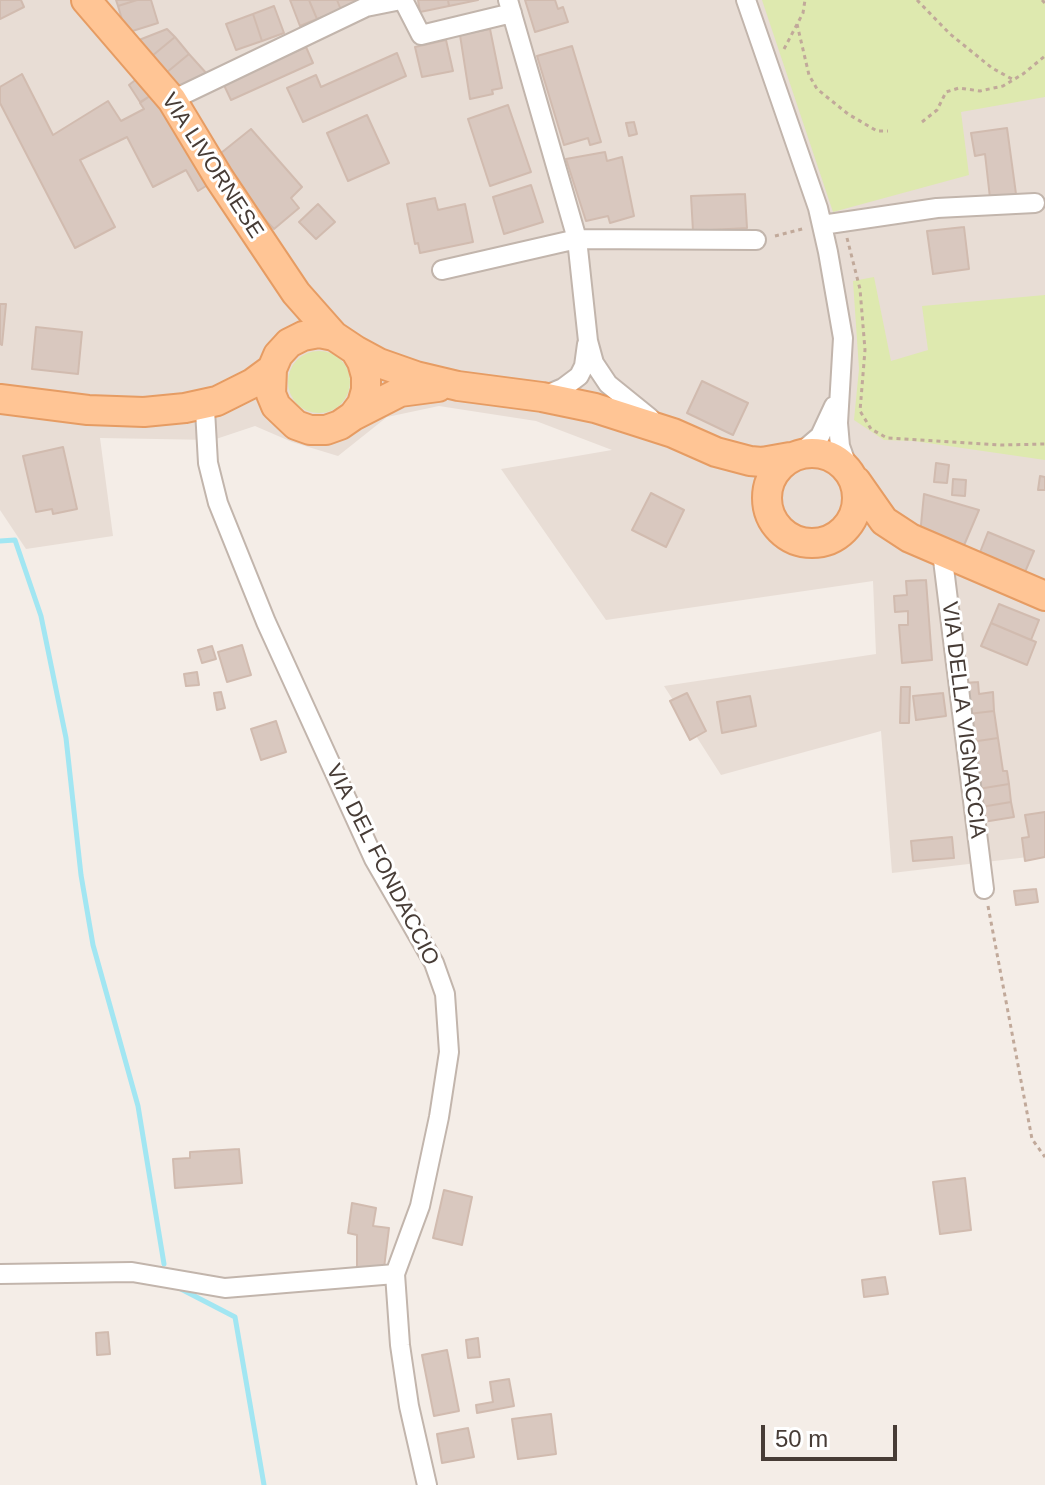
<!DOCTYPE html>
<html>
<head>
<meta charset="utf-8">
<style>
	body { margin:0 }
	#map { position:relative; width:1045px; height:1485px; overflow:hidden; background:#f4ede7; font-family:Arial,sans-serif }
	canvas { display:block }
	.scale { position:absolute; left:761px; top:1425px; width:136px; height:36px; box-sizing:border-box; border:4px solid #473c36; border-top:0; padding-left:10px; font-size:24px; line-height:28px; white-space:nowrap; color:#473c36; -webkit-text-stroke:6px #fff; paint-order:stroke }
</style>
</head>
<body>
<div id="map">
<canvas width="1045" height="1485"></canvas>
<div class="scale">50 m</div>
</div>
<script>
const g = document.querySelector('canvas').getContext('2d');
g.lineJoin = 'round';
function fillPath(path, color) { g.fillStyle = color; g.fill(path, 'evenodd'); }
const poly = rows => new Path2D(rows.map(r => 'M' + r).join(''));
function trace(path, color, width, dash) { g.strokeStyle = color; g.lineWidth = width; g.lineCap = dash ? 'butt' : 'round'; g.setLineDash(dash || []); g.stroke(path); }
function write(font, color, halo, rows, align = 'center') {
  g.font = font + ' Arial,sans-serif'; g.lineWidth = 6; g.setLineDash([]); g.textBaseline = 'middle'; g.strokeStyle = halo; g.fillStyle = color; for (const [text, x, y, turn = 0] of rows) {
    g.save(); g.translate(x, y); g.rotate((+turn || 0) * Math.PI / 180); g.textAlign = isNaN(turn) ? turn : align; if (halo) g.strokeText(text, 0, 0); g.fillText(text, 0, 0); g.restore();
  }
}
fillPath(poly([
	[0,0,1045,0,1045,855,892,873,881,731,721,775,664,686,876,654,873,581,606,620,501,469,612,450,536,421,439,406,387,417,338,456,292,442,255,426,213,440,100,438,113,536,26,549,0,510]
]), '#e8ddd5');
fillPath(poly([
	[762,0,1045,0,1045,97,961,112,969,175,833,212],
	[874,277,891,361,928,350,922,306,1045,295,1045,460,914,441,884,440,854,420,859,369,853,281],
	'288 382a31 31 0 1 1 62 0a31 31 0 1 1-62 0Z'
]), '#dee9af');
trace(poly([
	[0,541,15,540,41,616,66,738,81,875,93,945,138,1106,164,1264],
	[177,1287,235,1317,264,1485]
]), '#a2e6f2', 5);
const building = poly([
	[0,0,21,0,24,7,0,19,0,0],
	[116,0,137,0,118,6,116,0],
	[137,0,151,0,158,23,126,33,118,6,137,0],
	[290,0,309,0,317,19,300,26,290,0],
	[309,0,337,0,341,10,317,19,309,0],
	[337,0,363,0,341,10,337,0],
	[418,0,448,0,449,6,420,12,418,0],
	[448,0,478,0,449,6,448,0],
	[525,0,555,0,558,9,563,7,568,22,535,32,525,0],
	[274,6,284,33,262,41,253,14,274,6],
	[253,14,262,41,236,50,226,24,253,14],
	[167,29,175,37,152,56,139,40,167,29],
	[490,29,502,88,492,90,493,94,470,99,460,35,490,29],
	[175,37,189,54,166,73,152,56,175,37],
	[446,40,453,71,422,77,415,47,446,40],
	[572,46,601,142,590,145,588,138,564,145,537,56,572,46],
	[306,47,313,63,231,100,223,83,306,47],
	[397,53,406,76,303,122,287,88,316,75,321,87,397,53],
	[189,54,207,74,180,88,166,73,189,54],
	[22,74,53,135,108,101,121,121,144,109,140,103,153,94,214,181,198,191,186,170,153,187,127,137,80,160,115,227,75,248,0,103,0,87,22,74],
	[139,77,153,94,140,102,129,85,139,77],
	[508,105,531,172,490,186,468,119,508,105],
	[367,115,389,163,348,181,327,133,367,115],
	[634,122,637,134,629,136,626,123,634,122],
	[1007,128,1016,194,990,198,985,154,975,156,971,133,1007,128],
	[251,129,302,187,291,198,299,208,274,229,248,202,216,157,251,129],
	[605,152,607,161,622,157,634,216,610,223,608,216,586,221,566,159,605,152],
	[531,185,543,222,504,234,493,197,531,185],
	[745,194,747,228,693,231,691,196,745,194],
	[435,198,438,210,465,204,473,242,420,253,418,243,415,244,407,204,435,198],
	[318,204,335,222,316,239,299,222,318,204],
	[964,227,969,269,933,274,927,231,964,227],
	[0,304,6,304,2,345,0,344,0,304],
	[36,327,82,332,78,374,32,369,36,327],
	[702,381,748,403,733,435,687,413,702,381],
	[63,447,77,509,53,514,52,509,36,512,23,456,63,447],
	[936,463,949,465,947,483,934,482,936,463],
	[1040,476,1045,477,1045,490,1038,490,1040,476],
	[953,479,966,480,965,496,952,495,953,479],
	[651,493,684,510,666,547,632,530,651,493],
	[924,494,979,510,962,550,920,535,924,494],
	[988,532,1034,551,1022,579,977,560,988,532],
	[926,580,932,660,902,663,899,625,908,625,908,611,895,612,894,596,907,595,906,581,926,580],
	[999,604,1039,620,1031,640,991,623,999,604],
	[991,623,1036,642,1027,665,981,646,991,623],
	[242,645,251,675,227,682,218,652,242,645],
	[212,646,216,659,202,663,198,650,212,646],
	[197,672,199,685,186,686,184,674,197,672],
	[978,682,979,694,993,692,994,711,968,714,964,683,978,682],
	[901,687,910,687,909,723,900,723,901,687],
	[221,692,225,708,217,710,214,693,221,692],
	[687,693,706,731,690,740,670,701,687,693],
	[943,693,946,716,916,720,913,696,943,693],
	[750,696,756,726,722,733,717,702,750,696],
	[994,711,998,738,971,742,968,714,994,711],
	[276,721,286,752,261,760,251,729,276,721],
	[998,738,1003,771,1007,771,1009,784,978,789,971,742,998,738],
	[1009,784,1011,802,981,807,978,789,1009,784],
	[1011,802,1014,817,983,822,981,807,1011,802],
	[1045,812,1045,857,1025,861,1022,838,1029,837,1025,815,1045,812],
	[952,837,954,858,913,861,911,841,952,837],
	[1036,889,1038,902,1016,905,1014,891,1036,889],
	[239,1149,242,1183,175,1188,173,1159,190,1158,190,1152,239,1149],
	[965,1178,971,1230,940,1234,933,1182,965,1178],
	[444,1190,472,1197,462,1245,433,1238,444,1190],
	[352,1203,376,1208,373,1226,389,1228,384,1268,357,1270,357,1235,348,1233,352,1203],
	[885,1277,888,1294,864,1297,862,1280,885,1277],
	[108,1332,110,1354,97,1355,96,1333,108,1332],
	[478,1338,480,1357,468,1358,466,1340,478,1338],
	[447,1350,459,1411,434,1416,422,1355,447,1350],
	[509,1379,514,1406,477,1413,476,1405,493,1402,490,1382,509,1379],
	[551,1414,556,1454,518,1459,512,1419,551,1414],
	[468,1428,474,1457,442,1463,437,1434,468,1428]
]);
fillPath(building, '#d9c8bf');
trace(building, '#d1bbaf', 2);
const minor = poly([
	[403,0,421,35,512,13],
	[508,0,577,239,588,341,594,363,608,384,650,418],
	[746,0,818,208,828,252,843,338,838,423,840,446,849,471],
	[172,100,366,7,401,0],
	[822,225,937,208,1035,203],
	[442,270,577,239,756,240],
	[544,396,563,388,579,376,584,366,587,344],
	[205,410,208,463,218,503,266,622,374,859,434,963,445,994,449,1052,439,1117,420,1206,395,1274],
	[800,453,820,436,834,406],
	[942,552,984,889],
	[0,1274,132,1272,225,1288,395,1274],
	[395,1274,400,1345,409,1406,427,1485]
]);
const primary = poly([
	[86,0,172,100,219,178,296,293,334,336],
	[355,350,379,363,416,376,458,386,542,397,595,408,673,433,716,452,750,461,762,462,790,457],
	[0,399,88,410,144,412,185,408,217,401,253,383,272,369,278,355,289,343,303,336,319,333,334,336,355,350,362,362,366,376,366,390,362,404,353,416,340,425,326,430,310,430,296,425,276,406,271,394,272,369],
	[353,416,400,392,438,387],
	'767 498a45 45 0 1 1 90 0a45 45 0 1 1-90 0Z',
	[856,481,884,521,910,538,1045,596]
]);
trace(minor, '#c2b5ac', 22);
trace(primary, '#e69c63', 32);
trace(poly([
	[917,0,950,34,992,68,1012,79],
	[1042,0,1045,3],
	[797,24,809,75,817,89,848,114,877,131,888,131],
	[784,49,803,13,805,0],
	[922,122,937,110,946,92,959,88,980,91,1003,86,1023,74,1045,56],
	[775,236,806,228],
	[847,238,860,289,865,350,860,411,871,429,887,438,1002,445,1045,444],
	[988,906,1032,1139,1045,1157]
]), '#c1a99a', 3, [4, 4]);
trace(minor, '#fff', 18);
trace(primary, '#ffc595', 28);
write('22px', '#473c36', '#fff', [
	["VIA LIVORNESE",212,166,57],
	["VIA DELLA VIGNACCIA",963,720,83],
	["VIA DEL FONDACCIO",382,865,63]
]);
</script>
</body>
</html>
